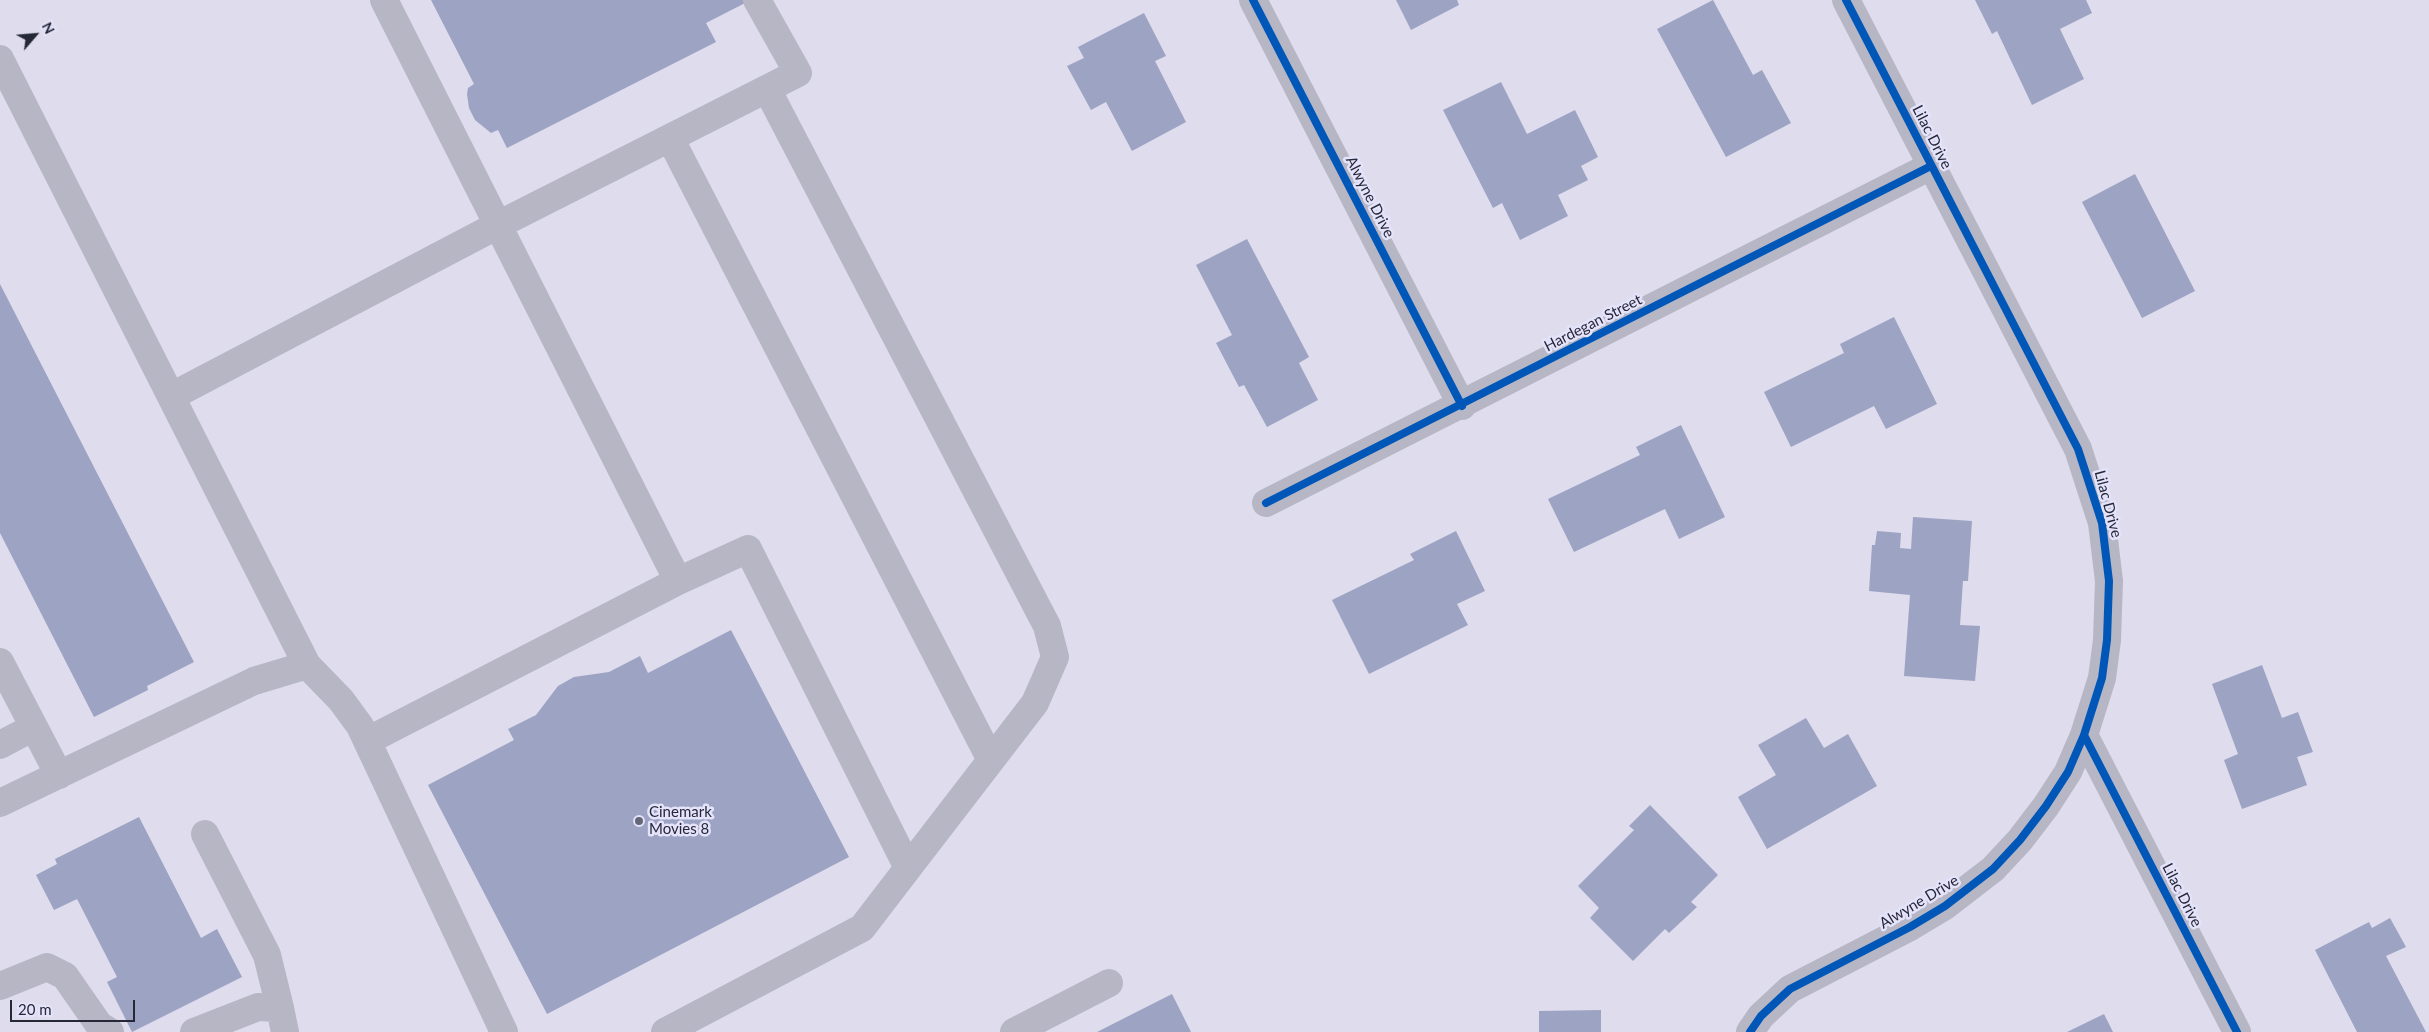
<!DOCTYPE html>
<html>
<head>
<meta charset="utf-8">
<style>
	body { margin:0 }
	#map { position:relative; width:2429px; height:1032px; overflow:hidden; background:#dedced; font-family:Lato,sans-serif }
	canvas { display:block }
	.north { position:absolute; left:10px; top:10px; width:50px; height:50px; -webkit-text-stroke:4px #e4e3fb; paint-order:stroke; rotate:63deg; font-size:14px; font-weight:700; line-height:20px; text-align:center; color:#252836 }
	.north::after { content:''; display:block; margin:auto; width:18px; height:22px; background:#252836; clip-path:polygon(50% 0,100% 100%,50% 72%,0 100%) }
	.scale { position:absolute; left:10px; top:1000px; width:125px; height:22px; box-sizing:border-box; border:2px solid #252836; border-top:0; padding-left:6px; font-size:15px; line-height:18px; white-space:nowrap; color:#252836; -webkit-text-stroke:4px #e4e3fb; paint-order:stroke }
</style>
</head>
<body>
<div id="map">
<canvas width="2429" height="1032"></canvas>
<div class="north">N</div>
<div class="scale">20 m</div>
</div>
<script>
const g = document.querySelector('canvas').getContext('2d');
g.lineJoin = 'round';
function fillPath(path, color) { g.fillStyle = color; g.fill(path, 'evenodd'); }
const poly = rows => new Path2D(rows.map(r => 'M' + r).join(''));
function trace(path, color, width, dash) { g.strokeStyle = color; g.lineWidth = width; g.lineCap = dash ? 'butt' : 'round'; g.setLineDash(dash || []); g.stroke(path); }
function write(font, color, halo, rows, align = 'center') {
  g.font = font + ' Lato,sans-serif'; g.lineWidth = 5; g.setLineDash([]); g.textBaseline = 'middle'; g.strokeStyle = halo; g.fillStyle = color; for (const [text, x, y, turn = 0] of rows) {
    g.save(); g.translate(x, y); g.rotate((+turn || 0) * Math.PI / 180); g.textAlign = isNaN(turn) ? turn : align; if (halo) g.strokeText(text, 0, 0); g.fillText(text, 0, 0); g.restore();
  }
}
fillPath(poly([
	[431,0,751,0,706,23,716,42,507,148,498,130,491,133,475,120,469,108,467,94,468,88,474,84],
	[1396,0,1457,0,1459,5,1411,30],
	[1713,0,1753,75,1762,70,1791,123,1726,157,1657,29],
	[1975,0,2086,0,2092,13,2060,29,2084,79,2032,105,1997,31,1992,34],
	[1144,13,1166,56,1155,61,1186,122,1132,151,1106,102,1091,110,1067,66,1084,58,1078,47],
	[1501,82,1527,134,1575,110,1598,157,1581,166,1588,180,1558,195,1568,216,1520,240,1502,203,1493,208,1443,110],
	[2135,174,2195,291,2142,318,2082,202],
	[1247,239,1309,357,1299,363,1318,400,1267,427,1244,385,1239,387,1216,343,1232,335,1196,265],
	[0,284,194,662,147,686,148,690,94,717,0,533],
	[1894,317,1937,404,1886,429,1874,406,1791,447,1764,392,1844,353,1840,344],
	[1681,425,1725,517,1679,539,1665,509,1574,552,1548,499,1640,455,1636,447],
	[1913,517,1972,521,1968,581,1963,581,1960,625,1980,626,1975,681,1904,676,1910,595,1869,591,1872,545,1875,545,1877,531,1901,533,1900,548,1911,549],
	[1456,531,1485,591,1457,604,1468,625,1369,674,1332,600,1414,560,1410,554],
	[731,630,849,857,547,1014,428,785,514,740,508,729,536,715,558,686,574,677,609,672,640,656,648,673],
	[2262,665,2282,718,2298,712,2313,752,2297,757,2307,785,2242,809,2224,760,2238,754,2212,684],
	[1806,718,1824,748,1848,734,1877,786,1767,849,1738,797,1776,775,1758,745],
	[1650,805,1718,875,1691,902,1697,907,1669,933,1665,929,1633,961,1590,918,1599,908,1578,886,1634,830,1629,826],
	[139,817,201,938,217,929,242,977,132,1032,107,982,117,977,77,899,54,910,36,875,57,864,55,859],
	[2390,918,2406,947,2386,956,2426,1032,2357,1032,2315,950,2369,922,2372,928],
	[1172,994,1191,1032,1097,1032],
	[1601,1010,1601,1032,1539,1032,1539,1011],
	[2104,1014,2113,1032,2067,1032]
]), '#9da3c2');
trace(poly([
	[384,0,678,581,748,549,908,868,862,928,665,1032],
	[1253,0,1462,406],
	[1846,0,2078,449,2102,523,2109,581,2107,640,2102,678,2084,735,2237,1032],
	[0,59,307,665],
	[767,89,1047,626,1055,657,1035,703,908,868],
	[670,138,991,760],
	[172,396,498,225,798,73,757,0],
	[1266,503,1931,166],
	[0,662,59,775],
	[367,741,678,581],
	[0,745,34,727],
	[0,803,254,681,307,665,341,700,360,726,504,1032],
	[205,834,267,955,280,1008],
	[0,986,47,967,65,976,99,1025,110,1032],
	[194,1032,258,1007,280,1008,285,1032],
	[1014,1032,1109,983],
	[1750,1032,1761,1016,1790,989,1910,927,1945,906,1993,869,2020,840,2046,806,2068,772,2084,735]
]), '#b6b6c5', 28);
trace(poly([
	[1253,0,1462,406],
	[1846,0,2078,449,2102,523,2109,581,2107,640,2102,678,2084,735,2237,1032],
	[1266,503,1931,166],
	[1750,1032,1761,1016,1790,989,1910,927,1945,906,1993,869,2020,840,2046,806,2068,772,2084,735]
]), '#0057b8', 8);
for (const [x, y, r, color] of [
	[639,821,5,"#666776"]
]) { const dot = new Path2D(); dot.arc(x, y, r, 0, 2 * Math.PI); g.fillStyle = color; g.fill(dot); trace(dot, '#e4e3fb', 2); }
write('15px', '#252836', '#e4e3fb', [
	["Lilac Drive",1932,137,63],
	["Alwyne Drive",1370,197,63],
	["Hardegan Street",1593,323,-27],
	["Lilac Drive",2108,504,75],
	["Lilac Drive",2182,895,63],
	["Alwyne Drive",1919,902,-31]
]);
write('15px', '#252836', '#e4e3fb', [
	["Cinemark",649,812],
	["Movies 8",649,829]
], 'left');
</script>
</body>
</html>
